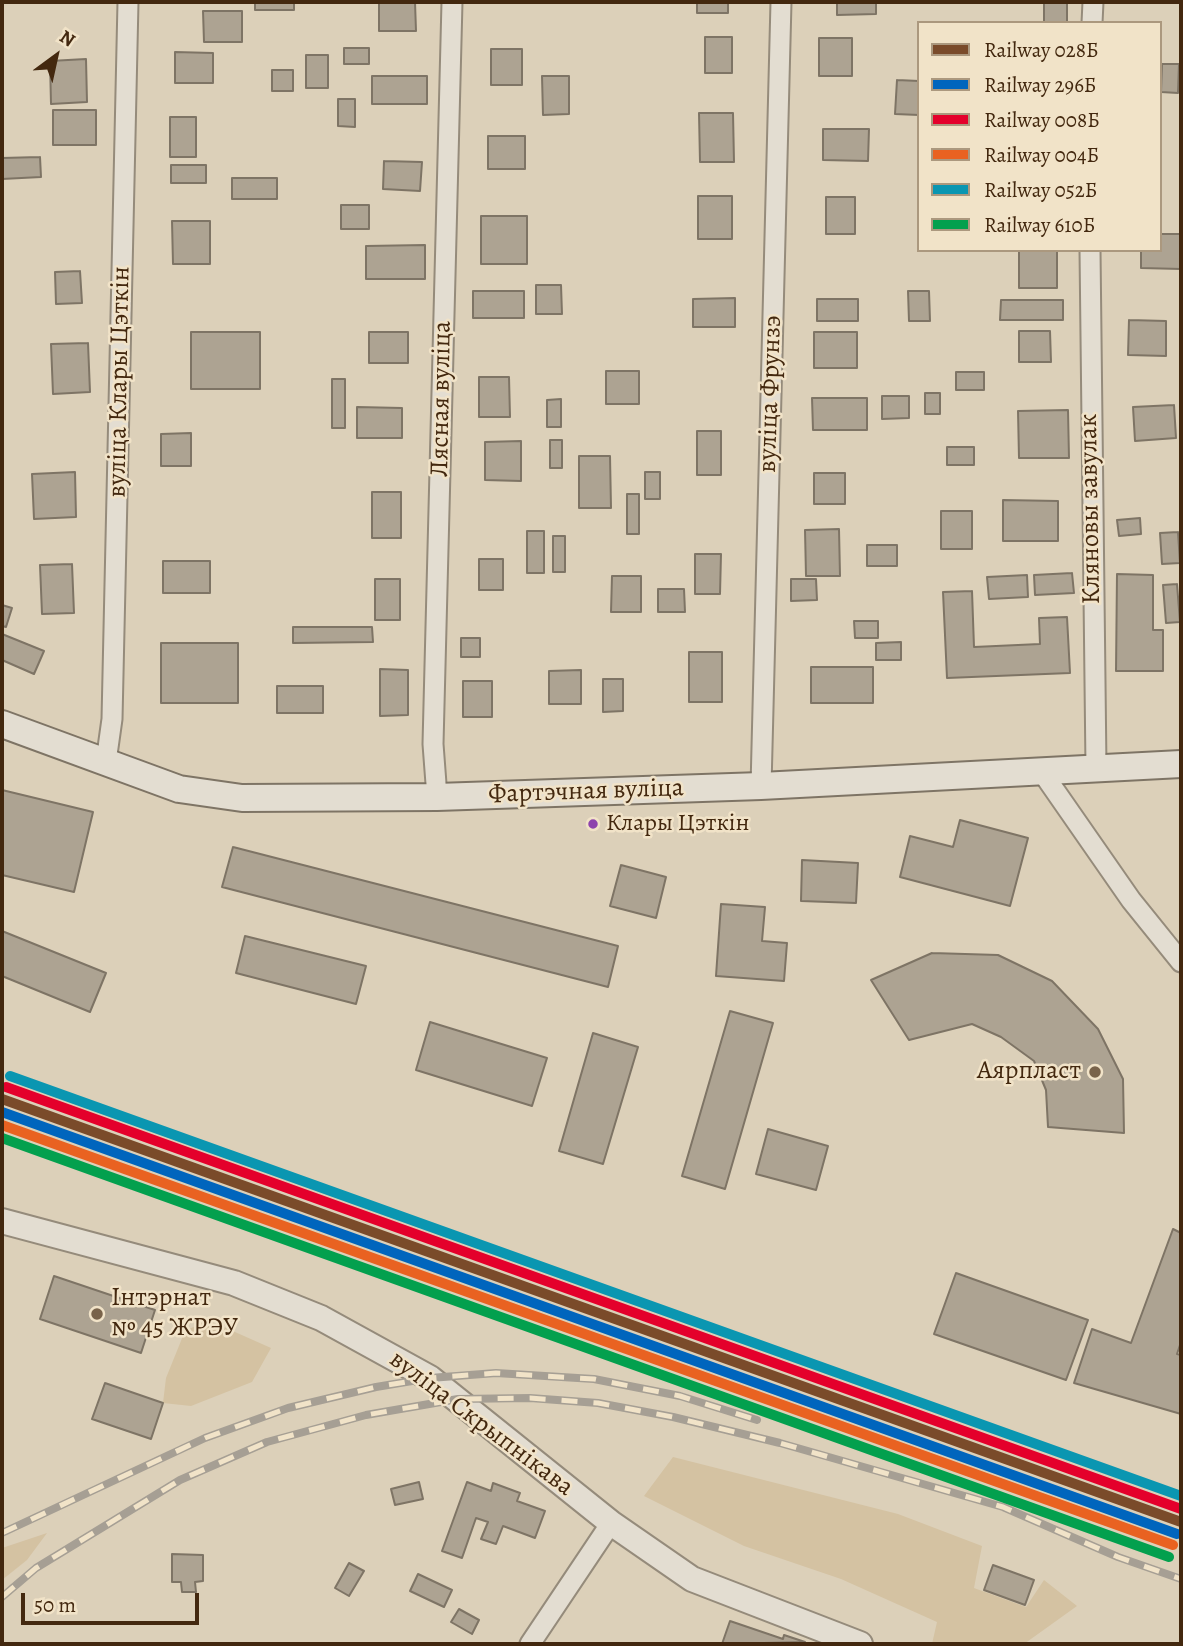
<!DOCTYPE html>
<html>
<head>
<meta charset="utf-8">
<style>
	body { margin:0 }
	#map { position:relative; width:1183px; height:1646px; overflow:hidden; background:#dcd0b9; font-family:Alegreya,serif }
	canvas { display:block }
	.frame { position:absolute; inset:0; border:4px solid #43280f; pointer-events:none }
	.legend { position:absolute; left:917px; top:21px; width:245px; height:231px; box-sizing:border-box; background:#f1e3c8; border:2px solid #ab987e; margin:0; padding:9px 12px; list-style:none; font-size:21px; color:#43280f }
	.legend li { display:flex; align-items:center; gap:14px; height:35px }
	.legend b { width:35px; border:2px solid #ab987e }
	.north { position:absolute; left:21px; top:21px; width:70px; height:70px; -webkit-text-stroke:5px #f1e3c8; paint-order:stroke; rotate:33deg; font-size:19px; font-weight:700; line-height:28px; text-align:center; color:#43280f }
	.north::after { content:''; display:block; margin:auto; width:24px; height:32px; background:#43280f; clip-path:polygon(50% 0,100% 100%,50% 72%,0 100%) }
	.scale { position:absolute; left:21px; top:1593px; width:178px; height:32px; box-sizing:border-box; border:4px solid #43280f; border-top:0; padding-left:9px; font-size:21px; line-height:24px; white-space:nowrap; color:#43280f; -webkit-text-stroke:5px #f1e3c8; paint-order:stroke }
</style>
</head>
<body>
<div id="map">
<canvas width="1183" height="1646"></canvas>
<div class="frame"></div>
<ul class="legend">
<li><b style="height:9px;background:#7a4b2a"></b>Railway 028Б</li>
<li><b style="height:9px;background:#0065bd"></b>Railway 296Б</li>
<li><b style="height:9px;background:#e4002b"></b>Railway 008Б</li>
<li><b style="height:9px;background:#e96221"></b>Railway 004Б</li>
<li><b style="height:9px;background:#0a96b1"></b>Railway 052Б</li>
<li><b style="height:9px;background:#03a04e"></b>Railway 610Б</li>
</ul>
<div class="north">N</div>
<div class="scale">50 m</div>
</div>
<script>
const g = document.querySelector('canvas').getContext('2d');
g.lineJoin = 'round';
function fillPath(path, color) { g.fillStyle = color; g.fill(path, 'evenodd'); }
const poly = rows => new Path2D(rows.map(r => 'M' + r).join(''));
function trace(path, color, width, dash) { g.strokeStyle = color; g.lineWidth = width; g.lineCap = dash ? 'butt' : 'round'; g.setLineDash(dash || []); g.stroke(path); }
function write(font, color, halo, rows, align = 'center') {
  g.font = font + ' Alegreya,serif'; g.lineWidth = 5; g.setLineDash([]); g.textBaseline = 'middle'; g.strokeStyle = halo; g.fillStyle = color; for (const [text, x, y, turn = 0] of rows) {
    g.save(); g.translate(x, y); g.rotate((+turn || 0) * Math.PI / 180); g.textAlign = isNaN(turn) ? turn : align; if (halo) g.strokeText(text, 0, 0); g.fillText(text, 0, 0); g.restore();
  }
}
fillPath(poly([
	[208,1320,271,1348,252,1382,191,1406,163,1403,166,1378,185,1331],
	[673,1457,898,1514,982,1546,974,1588,1026,1607,1044,1580,1077,1606,1024,1644,932,1644,937,1622,841,1579,744,1546,644,1496],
	[47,1533,27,1560,2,1580,2,1548]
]), '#d4c2a2');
const building = poly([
	[255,2,294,2,294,10,255,10,255,2],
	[379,2,415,2,416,31,379,31,379,2],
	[697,2,728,2,728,13,697,13,697,2],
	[837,2,876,2,876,14,837,15,837,2],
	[1044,2,1067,2,1067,23,1044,23,1044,2],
	[203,11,242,11,242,42,204,42,203,11],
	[705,37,732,37,732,73,705,73,705,37],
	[819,38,852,38,852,76,819,76,819,38],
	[344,48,369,48,369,64,344,64,344,48],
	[491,49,522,49,522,85,491,85,491,49],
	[175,52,213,53,213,83,175,83,175,52],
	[306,55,328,55,328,88,306,88,306,55],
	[86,59,87,102,51,104,50,61,86,59],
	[1162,64,1179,64,1178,93,1161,92,1162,64],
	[272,70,293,70,293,91,272,91,272,70],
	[372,76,427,76,427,104,372,104,372,76],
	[542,76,569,76,569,114,543,115,542,76],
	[897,80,919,81,919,115,895,114,897,80],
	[338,99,355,99,355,127,338,126,338,99],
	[53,110,96,110,96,145,53,145,53,110],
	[699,113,733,113,734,162,700,162,699,113],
	[170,117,196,117,196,157,170,157,170,117],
	[823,129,869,129,868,161,823,160,823,129],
	[488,136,525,136,525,169,488,169,488,136],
	[40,157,41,177,2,179,2,158,40,157],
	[384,161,422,162,420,191,383,189,384,161],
	[171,165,206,165,206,183,171,183,171,165],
	[232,178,277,178,277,199,232,199,232,178],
	[698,196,732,196,732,239,698,239,698,196],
	[826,197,855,197,855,234,826,234,826,197],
	[341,205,369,205,369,229,341,229,341,205],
	[481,216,527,216,527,264,481,264,481,216],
	[172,221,210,221,210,264,173,264,172,221],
	[1160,234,1181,234,1181,269,1141,268,1141,250,1160,250,1160,234],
	[425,245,425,279,366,279,366,246,425,245],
	[1019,250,1057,250,1057,288,1019,288,1019,250],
	[80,271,82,303,56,304,55,272,80,271],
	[536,285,561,285,562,314,536,314,536,285],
	[473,291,524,291,524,318,473,318,473,291],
	[908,291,929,291,930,321,909,321,908,291],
	[735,298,735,327,693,327,693,299,735,298],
	[817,299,858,299,858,321,817,321,817,299],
	[1001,300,1063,300,1063,320,1000,320,1001,300],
	[1129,320,1166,321,1166,356,1128,355,1129,320],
	[1019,331,1050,331,1051,362,1019,362,1019,331],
	[191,332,260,332,260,389,191,389,191,332],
	[369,332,408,332,408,363,369,363,369,332],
	[814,332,857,332,857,368,814,368,814,332],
	[88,343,90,392,53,394,51,344,88,343],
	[606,371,639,371,639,404,606,404,606,371],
	[956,372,984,372,984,390,956,390,956,372],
	[479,377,509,377,510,417,479,417,479,377],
	[332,379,345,379,345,428,332,428,332,379],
	[925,393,940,393,940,414,925,414,925,393],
	[882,396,909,396,909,418,882,419,882,396],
	[812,398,867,398,867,430,813,430,812,398],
	[561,399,561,427,547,427,547,400,561,399],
	[1174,405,1176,438,1135,441,1133,407,1174,405],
	[357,407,402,408,402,438,357,438,357,407],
	[1068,410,1069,458,1019,458,1018,411,1068,410],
	[697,431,721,431,721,475,697,475,697,431],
	[191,433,191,466,161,466,161,434,191,433],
	[550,440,562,440,562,468,550,468,550,440],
	[521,441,521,481,485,480,485,442,521,441],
	[947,447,974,447,974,465,947,465,947,447],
	[579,456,610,456,611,508,579,508,579,456],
	[75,472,76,517,34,519,32,474,75,472],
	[645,472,660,472,660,499,645,499,645,472],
	[814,473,845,473,845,504,814,504,814,473],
	[372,492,401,492,401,538,372,538,372,492],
	[627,494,639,494,639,534,627,534,627,494],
	[1003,500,1058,501,1058,541,1003,541,1003,500],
	[941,511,972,511,972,549,941,549,941,511],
	[1140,518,1141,534,1119,536,1117,520,1140,518],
	[839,529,840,576,806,576,805,530,839,529],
	[527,531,544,531,544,573,527,573,527,531],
	[1178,532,1180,563,1162,564,1160,533,1178,532],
	[553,536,565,536,565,572,553,572,553,536],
	[867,545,897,545,897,566,867,566,867,545],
	[695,554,721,554,720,594,695,594,695,554],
	[479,559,503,559,503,590,479,590,479,559],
	[163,561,210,561,210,593,163,593,163,561],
	[72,564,74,613,42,614,40,565,72,564],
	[1072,573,1074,593,1035,595,1034,575,1072,573],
	[1117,574,1153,575,1153,630,1163,630,1163,671,1116,671,1117,574],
	[1027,575,1028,597,989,599,987,577,1027,575],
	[612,576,641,576,641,612,611,612,612,576],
	[375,579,400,579,400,620,375,620,375,579],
	[791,579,816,579,817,600,791,601,791,579],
	[1177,584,1180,622,1166,623,1163,585,1177,584],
	[658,589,684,589,685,612,658,612,658,589],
	[972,591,974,647,1040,644,1039,618,1067,617,1070,673,947,678,943,592,972,591],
	[2,605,12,608,6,627,2,626,2,605],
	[854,621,878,621,878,638,855,638,854,621],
	[293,627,372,627,373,642,293,643,293,627],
	[2,634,44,651,34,674,2,660,2,634],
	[461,638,480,638,480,657,461,657,461,638],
	[901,642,901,660,876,660,876,643,901,642],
	[161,643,238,643,238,703,161,703,161,643],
	[689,652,722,652,722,702,689,702,689,652],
	[811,667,873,667,873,703,811,703,811,667],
	[380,669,408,670,408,715,380,716,380,669],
	[581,670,581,704,549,704,549,671,581,670],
	[603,679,623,679,623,711,603,712,603,679],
	[463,681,492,681,492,717,463,717,463,681],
	[277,686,323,686,323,713,277,713,277,686],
	[2,790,93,812,74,892,2,875,2,790],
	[960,820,1028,838,1010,906,900,877,910,836,953,847,960,820],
	[233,847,618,946,608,987,222,887,233,847],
	[802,860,858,863,856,903,801,901,802,860],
	[621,865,666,877,656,918,610,906,621,865],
	[721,904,765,907,762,941,787,943,784,981,716,976,721,904],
	[2,931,106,973,90,1012,2,976,2,931],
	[245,936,366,966,356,1004,236,973,245,936],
	[932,953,998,955,1052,981,1098,1029,1123,1079,1124,1133,1048,1127,1046,1090,1034,1061,1001,1037,972,1024,909,1040,871,980,932,953],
	[730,1011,773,1023,725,1189,682,1176,730,1011],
	[430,1022,547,1058,532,1106,416,1070,430,1022],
	[593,1033,638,1047,603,1164,559,1151,593,1033],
	[768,1129,828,1146,816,1190,756,1174,768,1129],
	[1173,1229,1181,1233,1181,1342,1177,1354,1181,1355,1181,1414,1074,1383,1092,1329,1131,1343,1173,1229],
	[956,1273,1088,1320,1066,1380,934,1334,956,1273],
	[54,1276,155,1310,141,1353,40,1319,54,1276],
	[105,1383,163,1403,151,1439,92,1419,105,1383],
	[419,1482,423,1499,395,1505,391,1489,419,1482],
	[467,1482,491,1491,493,1483,520,1493,517,1501,545,1511,535,1538,503,1526,496,1544,481,1539,488,1522,476,1518,462,1558,442,1551,467,1482],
	[172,1554,203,1555,203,1581,195,1582,196,1592,182,1592,181,1582,172,1582,172,1554],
	[349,1563,364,1571,349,1596,335,1588,349,1563],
	[993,1565,1034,1580,1025,1605,984,1590,993,1565],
	[418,1574,452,1590,444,1607,410,1591,418,1574],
	[459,1609,479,1620,472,1634,451,1622,459,1609],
	[730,1621,783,1639,784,1635,805,1642,722,1644,730,1621]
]);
fillPath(building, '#ada392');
trace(building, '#7e7465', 2);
const minor = poly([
	[1092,23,1093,2],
	[1090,250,1096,768],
	[106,762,112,719,128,2],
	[1042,772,1131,900,1181,962],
	[761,786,781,2],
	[437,797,433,744,452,2],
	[530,1644,611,1523]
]);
const tertiary = poly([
	[2,1221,234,1283,321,1318,430,1378,611,1523,692,1579,860,1644]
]);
const secondary = poly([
	[2,724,179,789,242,798,437,797,761,786,1181,764]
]);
trace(minor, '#958b7b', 23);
trace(tertiary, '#958b7b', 28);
trace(secondary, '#7e7465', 30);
trace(minor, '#e3ddd1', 19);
trace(tertiary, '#e3ddd1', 24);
trace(secondary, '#e3ddd1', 26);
const rail = poly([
	[2,1533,205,1438,288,1408,376,1387,430,1378,496,1373,594,1379,680,1396,757,1420],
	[2,1597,36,1568,180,1480,267,1442,366,1415,458,1399,530,1398,598,1403,673,1417,780,1443,1003,1507,1118,1557,1181,1579]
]);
trace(rail, '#a69f94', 8);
trace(rail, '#f1e3c8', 5, [16]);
trace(poly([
	[2,1099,1181,1522]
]), '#7a4b2a', 10);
trace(poly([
	[2,1112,1177,1534]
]), '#0065bd', 10);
trace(poly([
	[6,1087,1181,1509]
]), '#e4002b', 10);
trace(poly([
	[2,1125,1173,1545]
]), '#e96221', 10);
trace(poly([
	[10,1076,1181,1496]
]), '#0a96b1', 10);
trace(poly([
	[2,1138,1169,1557]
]), '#03a04e', 10);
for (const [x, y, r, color] of [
	[593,824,6,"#8e44ad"],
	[1095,1072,7,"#79634a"],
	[97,1314,7,"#79634a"]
]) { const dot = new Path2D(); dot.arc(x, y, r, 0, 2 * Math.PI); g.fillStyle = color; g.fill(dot); trace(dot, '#f1e3c8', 2.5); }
write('24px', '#43280f', '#f1e3c8', [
	["Клары Цэткін",606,824]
], 'left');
write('26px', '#43280f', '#f1e3c8', [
	["вуліца Клары Цэткін",120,382,-89],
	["вуліца Фрунзэ",771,394,-88],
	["Лясная вуліца",442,399,-89],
	["Кляновы завулак",1091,509,-91],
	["Фартэчная вуліца",586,792,-2],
	["вуліца Скрыпнікава",481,1424,37]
]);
write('26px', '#43280f', '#f1e3c8', [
	["Аярпласт",1081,1072],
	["Інтэрнат",111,1299,"left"],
	["№ 45 ЖРЭУ",111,1329,"left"]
], 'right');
</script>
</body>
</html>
